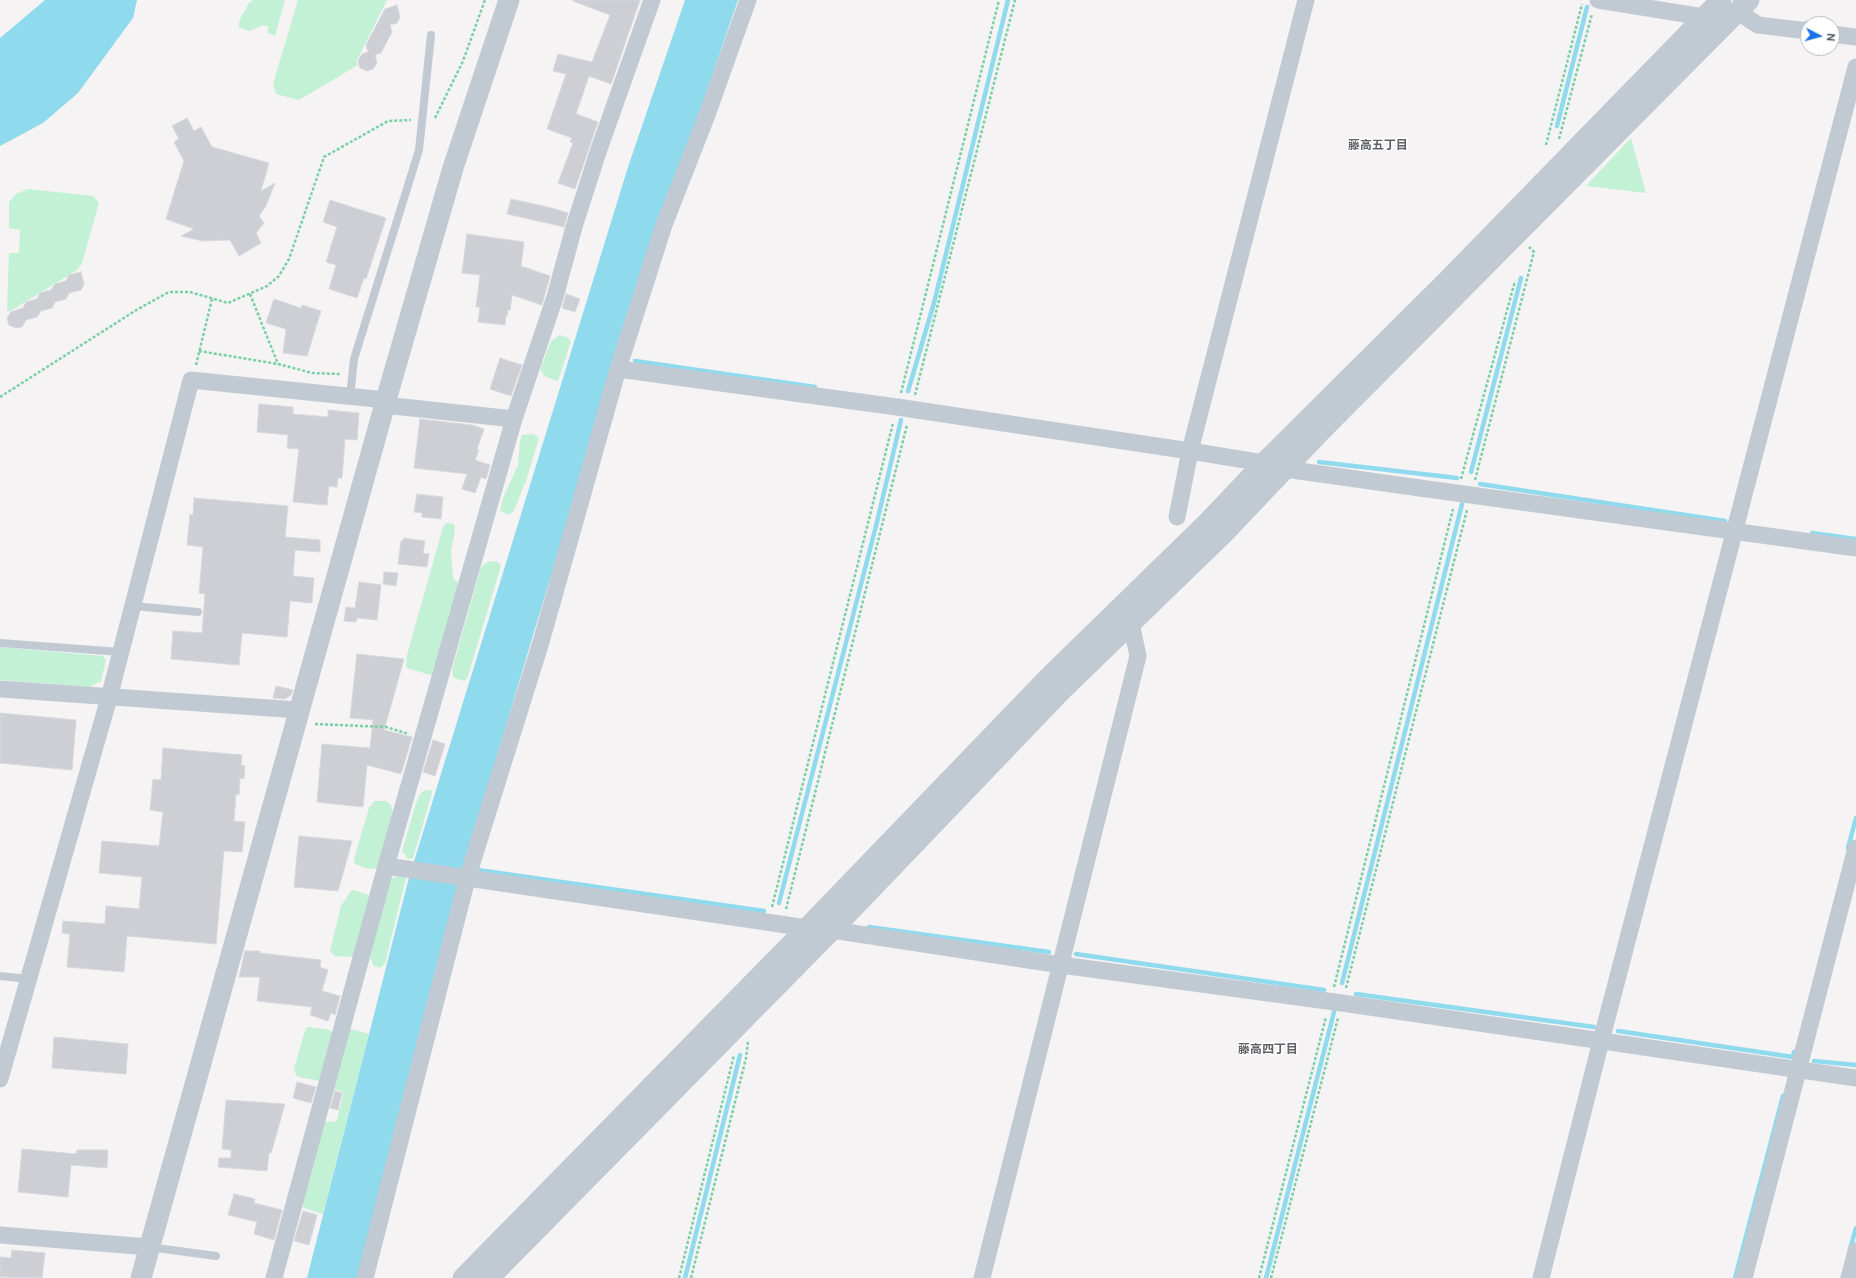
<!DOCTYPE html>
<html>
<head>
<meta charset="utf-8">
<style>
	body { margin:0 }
	#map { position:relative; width:1856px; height:1278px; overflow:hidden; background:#f5f3f3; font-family:Ubuntu,sans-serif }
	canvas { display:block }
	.north { position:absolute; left:1800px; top:16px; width:40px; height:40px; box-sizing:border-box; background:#fff; border:1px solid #b7bbc0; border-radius:50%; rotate:96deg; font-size:11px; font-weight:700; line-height:16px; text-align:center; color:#4a5661 }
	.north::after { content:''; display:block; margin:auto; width:14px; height:18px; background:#1a73e8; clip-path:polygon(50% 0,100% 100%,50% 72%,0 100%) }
</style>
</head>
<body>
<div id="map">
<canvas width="1856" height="1278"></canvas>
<div class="north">N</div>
</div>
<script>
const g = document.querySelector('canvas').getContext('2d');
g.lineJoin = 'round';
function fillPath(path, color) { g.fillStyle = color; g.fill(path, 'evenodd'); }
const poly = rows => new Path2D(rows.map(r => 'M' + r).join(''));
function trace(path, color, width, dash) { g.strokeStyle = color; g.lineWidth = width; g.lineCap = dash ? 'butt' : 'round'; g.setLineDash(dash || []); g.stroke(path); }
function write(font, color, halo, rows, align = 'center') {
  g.font = font + ' Ubuntu,"Noto Sans JP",sans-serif'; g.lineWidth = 3; g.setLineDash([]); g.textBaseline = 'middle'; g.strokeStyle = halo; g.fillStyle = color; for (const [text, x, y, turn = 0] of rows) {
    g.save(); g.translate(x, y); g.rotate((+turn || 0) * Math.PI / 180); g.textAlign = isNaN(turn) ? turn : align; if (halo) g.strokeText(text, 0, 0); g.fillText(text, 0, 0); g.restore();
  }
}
fillPath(poly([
	[253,0,285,0,275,36,268,33,268,26,261,26,250,31,238,27,241,17,249,3],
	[298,0,387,0,356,62,358,65,299,100,276,94,273,84],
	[1631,138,1646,193,1586,186],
	[28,189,93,196,99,203,82,263,77,270,9,312,7,310,9,253,19,253,20,230,9,228,9,202,16,194],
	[560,335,568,338,571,341,558,381,546,377,540,370,551,341],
	[533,434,539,438,527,478,514,511,508,515,500,511,503,498,518,465,520,441,522,435],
	[446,523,454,524,455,531,451,550,453,578,461,587,434,676,407,668,406,666,407,655,443,527],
	[497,561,501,566,468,676,465,681,460,680,453,677,452,670,481,567,488,562],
	[0,647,103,656,106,660,101,681,89,687,0,680],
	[425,790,431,790,432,793,413,858,408,859,402,851,416,803,420,794],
	[374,801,386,801,391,805,394,817,384,842,381,861,378,867,374,869,365,868,355,864,354,859,369,808],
	[402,876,406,878,385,963,381,968,374,966,370,958,387,881,395,877],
	[352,890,367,894,370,897,353,957,335,956,330,951,341,906],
	[307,1027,326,1029,333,1032,319,1081,299,1077,296,1075,294,1069,304,1034],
	[352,1029,369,1034,323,1214,307,1209,303,1207,301,1202,325,1121,334,1122,337,1120,343,1094,343,1092,333,1089,348,1030]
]), '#c3f1d5');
fillPath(poly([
	[45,0,137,0,133,18,78,93,43,123,0,146,0,38],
	[685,0,738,0,616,358,459,883,357,1278,307,1278,408,881,628,167]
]), '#90daee');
trace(poly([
	[1806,23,1818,24],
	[1557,126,1587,7],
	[635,361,815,387],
	[908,391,934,303,1008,0],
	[1319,462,1457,478],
	[1471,472,1521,278],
	[1480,484,1725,521],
	[1812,533,1856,539],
	[1848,848,1856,818],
	[478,870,764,911],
	[779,903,877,522,901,420],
	[869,927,1049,952],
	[1076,954,1324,990],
	[1342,983,1462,504],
	[1356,994,1594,1027],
	[1618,1031,1793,1057,1794,1052],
	[1814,1061,1856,1065],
	[1850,1249,1856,1228],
	[685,1278,740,1055],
	[1266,1278,1334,1012],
	[1735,1278,1783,1096]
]), '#90daee', 4.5);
const building = poly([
	[574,0,640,0,611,84,589,76,576,114,598,122,575,189,558,183,573,143,570,142,572,138,547,129,566,74,553,71,558,54,592,62,610,15,573,1,574,0],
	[397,5,400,17,397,23,390,25,392,32,381,53,375,55,377,63,373,69,367,71,360,68,358,61,362,54,368,52,366,45,385,9,397,5],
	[187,118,194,131,201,127,212,147,269,163,261,191,275,183,266,206,259,216,264,223,256,233,261,243,239,256,230,240,203,241,181,236,194,229,166,219,184,161,174,142,179,139,172,126,187,118],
	[511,199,552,208,568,213,564,227,507,214,511,199],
	[330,200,386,218,366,279,364,278,357,298,329,289,336,265,326,262,337,227,323,222,330,200],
	[467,234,524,242,521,266,550,276,542,305,512,295,510,310,508,310,507,316,506,316,505,325,478,322,480,307,476,307,480,275,462,273,467,234],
	[81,272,84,284,81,290,69,293,66,299,55,302,52,308,41,311,37,317,26,320,22,327,16,328,9,325,7,318,11,312,23,308,26,302,37,299,40,293,51,290,55,284,66,281,69,275,81,272],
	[566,294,580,299,575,312,562,308,566,294],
	[274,299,301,308,302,305,321,311,307,356,283,353,286,329,266,323,274,299],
	[500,358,522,365,511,396,490,389,500,358],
	[259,404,293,407,293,414,328,417,328,410,359,413,357,440,345,439,342,478,338,478,337,487,329,486,327,505,293,502,299,449,287,448,288,435,257,432,259,404],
	[420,419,472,425,484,429,477,449,479,450,475,460,490,465,486,479,481,477,475,493,462,489,467,474,414,468,420,419],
	[417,494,443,497,441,519,422,517,422,513,414,512,417,494],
	[194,498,288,506,285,537,320,540,320,552,295,550,293,576,314,578,312,603,290,601,287,637,242,633,239,665,171,659,173,631,202,633,205,594,199,593,203,547,187,545,190,514,193,515,194,498],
	[404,538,425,541,423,553,429,554,427,567,398,564,401,541,403,541,404,538],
	[384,572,398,573,396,586,383,584,384,572],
	[359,582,381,585,377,620,357,618,356,622,344,621,346,607,355,608,359,582],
	[357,654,404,659,384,730,412,737,401,774,367,765,363,807,317,802,322,744,370,748,373,720,350,718,357,654],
	[276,686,293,690,291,695,285,699,273,698,276,686],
	[0,713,76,720,72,770,0,763,0,713],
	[433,740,445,744,435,776,423,772,433,740],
	[163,748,242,755,241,765,245,766,244,779,240,778,239,795,236,794,234,821,245,822,242,852,224,851,216,944,127,936,124,972,67,967,70,934,62,933,63,921,105,924,106,906,139,909,142,877,99,873,102,841,159,846,163,812,150,810,153,779,161,780,163,748],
	[299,836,352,841,338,891,294,887,299,836],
	[245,951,260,951,260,953,321,960,320,967,328,970,322,991,340,996,335,1015,331,1013,328,1021,310,1015,312,1007,257,1001,260,977,239,977,245,951],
	[54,1037,128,1044,126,1074,52,1068,54,1037],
	[297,1082,316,1087,311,1103,293,1098,297,1082],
	[335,1091,342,1093,338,1110,330,1108,335,1091],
	[226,1100,285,1104,271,1153,269,1153,267,1171,218,1167,219,1158,231,1158,231,1150,222,1149,226,1100],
	[22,1149,76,1154,77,1150,108,1150,107,1168,71,1165,68,1197,18,1192,22,1149],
	[234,1194,255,1199,254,1203,282,1210,274,1240,254,1234,257,1222,228,1215,234,1194],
	[303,1211,317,1215,309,1245,294,1241,303,1211],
	[12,1250,45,1253,42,1278,0,1277,0,1257,11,1258,12,1250]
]);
fillPath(building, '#cdcfd5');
trace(building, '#d7d9de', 1);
trace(poly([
	[435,118,463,61,485,0],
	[1559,139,1592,14],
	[1546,145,1582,4],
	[250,294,278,364],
	[199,351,278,364,312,373,340,374],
	[196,365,212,299],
	[901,393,999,0],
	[915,395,1015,0],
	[0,397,138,309,169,292,190,292,228,303,267,286,279,276,289,259,324,157,388,121,411,120],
	[1461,479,1515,281],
	[1475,480,1534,252,1529,247],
	[315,724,386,727,409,734],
	[772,907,893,423],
	[786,909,907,425],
	[1334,987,1453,509],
	[1346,988,1467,510],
	[679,1278,734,1055],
	[691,1278,746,1058,748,1041],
	[1259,1278,1326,1017],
	[1271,1278,1338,1018]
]), '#7ad0a6', 2.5, [3, 2]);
trace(poly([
	[350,397,354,359,419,150,431,35],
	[133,606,198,612],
	[0,643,121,652],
	[0,976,29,979],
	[149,1247,216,1256]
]), '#c1cad2', 8);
trace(poly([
	[1598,0,1704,17],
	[1738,12,1758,25,1808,31],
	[1832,34,1856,37],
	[618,369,897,407,1190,451,1264,463,1285,469,1420,488,1856,548],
	[384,405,514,419],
	[1177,517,1190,451,1306,0],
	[0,689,298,710],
	[386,866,807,928],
	[832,930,1061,965,1342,1003,1856,1078],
	[0,1079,109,698,191,380,386,400],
	[0,1235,149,1247],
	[274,1278,386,866,514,419,555,297,574,227,598,152,652,0],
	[365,1278,467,879,541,642,618,369,664,225,707,115,748,0],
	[982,1278,1138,656,1131,623],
	[1541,1278,1601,1041,1856,67],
	[1744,1278,1856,848],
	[1849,1278,1856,1251]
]), '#c1cad2', 17);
trace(poly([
	[141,1278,386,400,453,168,509,0],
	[463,1278,807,928,1047,679,1209,521,1264,463,1449,279,1721,0],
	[489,1278,832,930,1060,692,1223,534,1319,433,1749,0]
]), '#c1cad2', 21);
write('bold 12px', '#5f6368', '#fff', [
	["藤高五丁目",1378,145],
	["藤高四丁目",1268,1049]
]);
</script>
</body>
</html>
